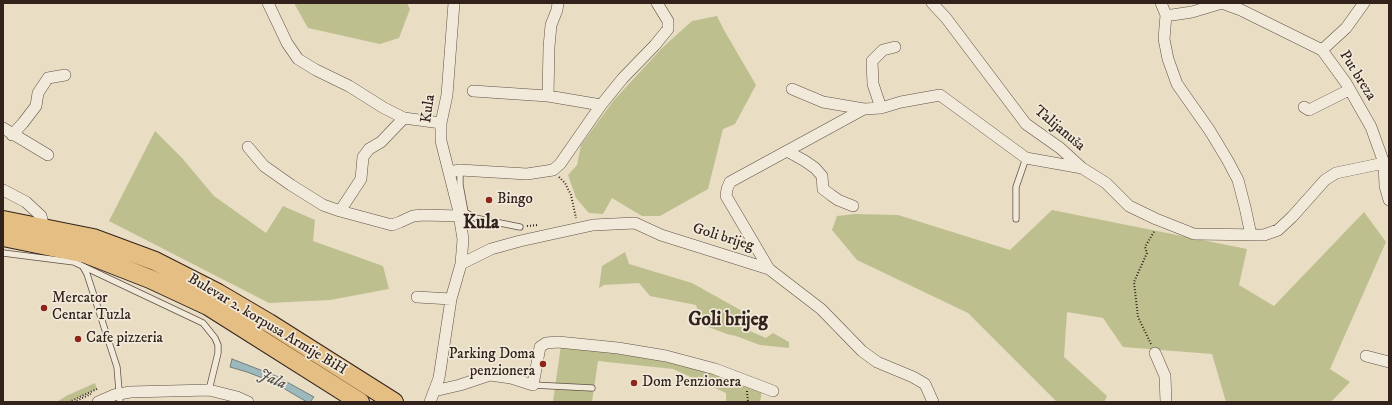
<!DOCTYPE html>
<html>
<head>
<meta charset="utf-8">
<style>
	body { margin:0 }
	#map { position:relative; width:1392px; height:405px; overflow:hidden; background:#e9ddc4; font-family:"IM FELL DW Pica",serif }
	canvas { display:block }
	.frame { position:absolute; inset:0; border:4px solid #33221c; pointer-events:none }
</style>
</head>
<body>
<div id="map">
<canvas width="1392" height="405"></canvas>
<div class="frame"></div>
</div>
<script>
const g = document.querySelector('canvas').getContext('2d');
g.lineJoin = 'round';
function fillPath(path, color) { g.fillStyle = color; g.fill(path, 'evenodd'); }
const poly = rows => new Path2D(rows.map(r => 'M' + r).join(''));
function trace(path, color, width, dash) { g.strokeStyle = color; g.lineWidth = width; g.lineCap = dash ? 'butt' : 'round'; g.setLineDash(dash || []); g.stroke(path); }
function write(font, color, halo, rows, align = 'center') {
  g.font = font + ' "IM FELL DW Pica",serif'; g.lineWidth = 3.5; g.setLineDash([]); g.textBaseline = 'middle'; g.strokeStyle = halo; g.fillStyle = color; for (const [text, x, y, turn = 0] of rows) {
    g.save(); g.translate(x, y); g.rotate((+turn || 0) * Math.PI / 180); g.textAlign = isNaN(turn) ? turn : align; if (halo) g.strokeText(text, 0, 0); g.fillText(text, 0, 0); g.restore();
  }
}
fillPath(poly([
	[294,3,407,3,410,9,399,38,380,44,308,28],
	[717,16,724,30,756,85,735,124,723,129,708,189,660,216,642,216,612,198,603,214,589,213,576,198,568,175,577,165,581,145,614,100,662,48,692,21],
	[155,131,182,158,214,196,266,233,283,206,315,220,313,241,383,266,389,289,330,300,269,303,109,221],
	[1052,210,1247,249,1239,285,1274,306,1364,212,1386,242,1330,369,1350,382,1331,402,1226,402,1212,354,1123,347,1103,318,1067,312,1064,357,1107,396,1104,402,1057,402,968,313,857,260,832,230,837,216,855,214,898,215,1010,250],
	[625,252,629,264,692,283,753,317,750,331,766,338,773,333,789,342,789,348,760,345,736,336,727,334,703,325,696,305,650,296,639,283,604,285,599,288,602,266],
	[561,345,670,360,762,391,760,402,726,402,726,393,673,369,598,361,592,402,553,402],
	[95,383,97,389,69,402,57,402,66,396]
]), '#bebf8f');
const water = poly([
	[232,359,276,376,314,397,310,402,307,402,273,382,247,372,230,367,232,359]
]);
fillPath(water, '#9cb9be');
trace(water, '#727d7d', 1);
const service = poly([
	[460,170,460,185,465,212,475,218,520,227],
	[1016,219,1016,187,1026,158],
	[3,253,74,262,203,323,215,338,218,345,218,353,209,390],
	[83,267,87,274,117,367,120,402],
	[533,385,592,388]
]);
const minor = poly([
	[268,3,287,43,298,59,316,70,349,86,384,108,404,118,441,123],
	[558,3,557,10,551,25,549,47,548,96,601,105],
	[932,3,946,18,1026,124,1060,148,1082,168,1106,183,1129,206,1156,219,1194,234,1264,235,1278,230,1292,217,1325,180,1336,173,1384,163,1389,164],
	[1161,3,1166,15,1172,15,1192,12,1222,3,1241,10,1322,50,1346,83,1371,127,1384,163,1385,186,1389,200],
	[1166,15,1164,39,1168,59,1177,84,1210,131,1228,161,1238,180,1245,207,1251,235],
	[1322,50,1346,28,1364,3],
	[792,89,823,102,864,109],
	[473,91,548,96],
	[1304,107,1309,110,1349,90],
	[881,108,873,84,872,61,883,50,895,47],
	[3,128,48,155],
	[12,135,23,123,36,106,38,93,48,78,65,75],
	[248,147,264,166,291,185,323,205,340,211,392,225,400,222,413,216,423,215,460,216],
	[787,151,805,161,815,168,822,176,823,189,831,195,838,200,853,206],
	[449,172,460,170,527,174,553,170,560,164,601,105,623,78,655,45,668,29,668,21,657,3],
	[3,190,26,202,41,216,44,228],
	[340,211,361,179,363,157,369,149,381,142,404,118],
	[461,264,491,249,520,241,593,225,635,223,661,235,769,269,821,309,862,351,877,362,913,377,925,384,933,402],
	[769,269,726,196,727,189,730,182,864,109,881,108,901,102,940,95,1026,158,1082,168],
	[417,297,451,299],
	[1155,353,1165,376,1166,402],
	[1366,356,1389,362],
	[434,391,460,385,490,375,511,378,533,385,540,347,546,343,558,342,618,348,666,356,715,369,773,391],
	[98,402,114,395,130,392,209,390,237,397,248,402],
	[430,402,439,378,451,299,461,264,463,239,458,208,441,141,441,123,447,95,454,3]
]);
const primary = poly([
	[3,220,93,238,155,261,218,293,269,323,394,402],
	[3,237,86,254,150,279,208,306,360,402]
]);
trace(service, '#605146', 7);
trace(minor, '#605146', 12);
trace(primary, '#33221c', 20);
trace(poly([
	[559,177,565,183,571,195,576,218],
	[527,226,538,225],
	[1151,344,1138,317,1134,282,1147,253,1145,247,1155,230],
	[747,391,748,402],
	[69,402,97,389],
	[74,402,91,394]
]), '#33221c', 2, [1, 2]);
trace(service, '#f1e9d9', 5.5);
trace(minor, '#f1e9d9', 11);
trace(primary, '#e4be82', 18);
for (const [x, y, r, color] of [
	[489,200,4,"#8f2418"],
	[44,308,4,"#8f2418"],
	[78,339,4,"#8f2418"],
	[543,364,4,"#8f2418"],
	[634,383,4,"#8f2418"]
]) { const dot = new Path2D(); dot.arc(x, y, r, 0, 2 * Math.PI); g.fillStyle = color; g.fill(dot); trace(dot, '#f1e9d9', 1.5); }
write('15px', '#33221c', '#f1e9d9', [
	["Put breza",1357,76,58],
	["Kula",429,109,-82],
	["Talijanuša",1059,129,40],
	["Goli brijeg",723,238,17],
	["Bulevar 2. korpusa Armije BiH",267,325,31]
]);
write('15px', '#33221c', '#f1e9d9', [
	["Bingo",497,200],
	["Mercator",52,299],
	["Centar Tuzla",52,316],
	["Cafe pizzeria",86,339],
	["Parking Doma",535,355,"right"],
	["penzionera",535,372,"right"],
	["Dom Penzionera",642,383]
], 'left');
write('italic 16px', '#524f4d', '#f1e9d9', [
	["Jala",272,380,25]
]);
write('bold 19px', '#33221c', '#f1e9d9', [
	["Kula",481,224],
	["Goli brijeg",728,321]
]);
</script>
</body>
</html>
